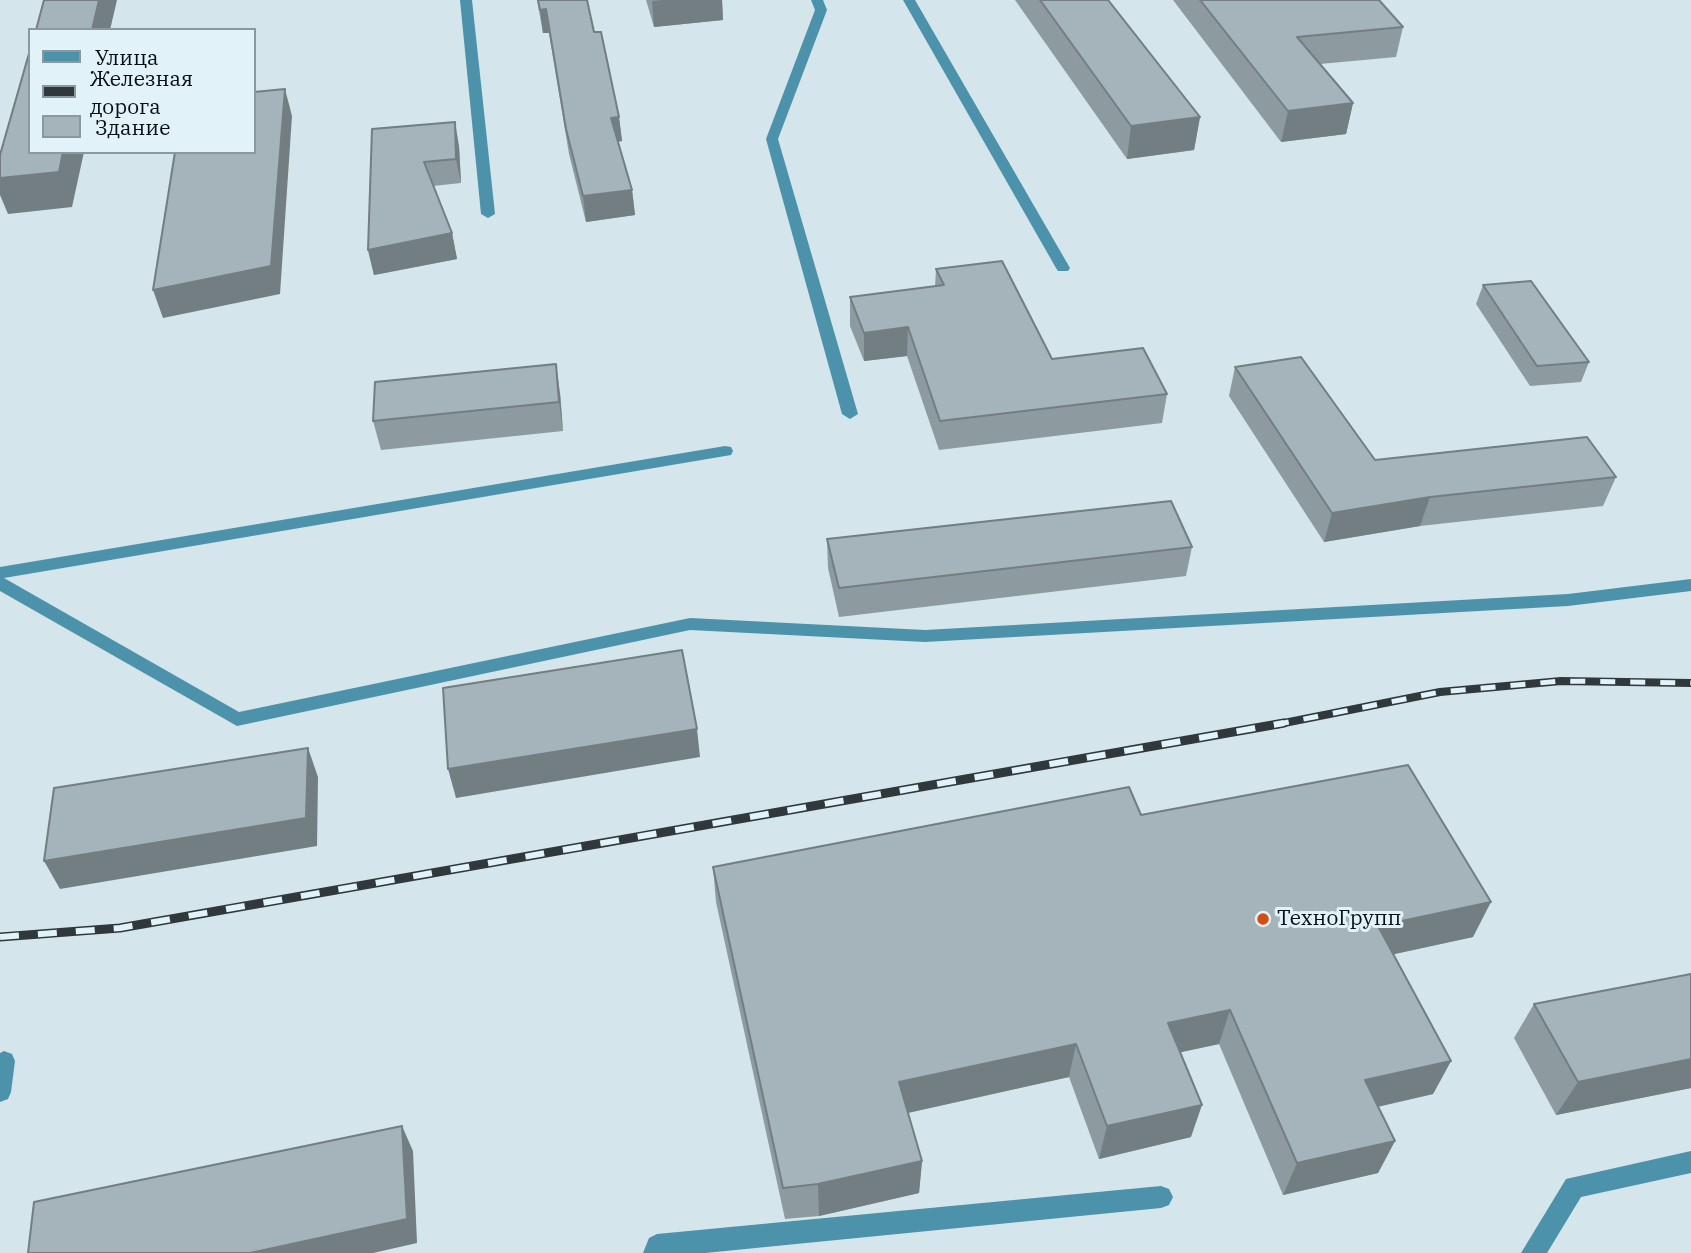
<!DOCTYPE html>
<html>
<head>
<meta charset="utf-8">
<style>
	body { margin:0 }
	#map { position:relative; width:1691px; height:1253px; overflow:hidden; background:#d4e5eb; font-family:"IBM Plex Serif",serif }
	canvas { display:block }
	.legend { position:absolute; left:28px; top:28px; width:228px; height:126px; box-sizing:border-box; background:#e1f2f9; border:2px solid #8b989d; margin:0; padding:9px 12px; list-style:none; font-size:21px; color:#0a1012 }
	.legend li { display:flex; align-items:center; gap:14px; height:35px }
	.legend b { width:35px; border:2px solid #8b989d }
</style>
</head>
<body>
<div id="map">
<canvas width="1691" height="1253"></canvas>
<ul class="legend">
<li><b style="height:9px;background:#4c92ab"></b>Улица</li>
<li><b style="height:9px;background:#30383b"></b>Железная дорога</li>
<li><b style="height:19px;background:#a4b4ba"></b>Здание</li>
</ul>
</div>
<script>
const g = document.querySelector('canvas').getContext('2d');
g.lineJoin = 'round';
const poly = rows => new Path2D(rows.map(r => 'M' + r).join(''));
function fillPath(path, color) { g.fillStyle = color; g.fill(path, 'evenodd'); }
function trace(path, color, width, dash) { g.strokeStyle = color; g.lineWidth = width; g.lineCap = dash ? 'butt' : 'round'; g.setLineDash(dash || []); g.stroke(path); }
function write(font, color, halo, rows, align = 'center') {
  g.font = font + ' "IBM Plex Serif",serif'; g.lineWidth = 6; g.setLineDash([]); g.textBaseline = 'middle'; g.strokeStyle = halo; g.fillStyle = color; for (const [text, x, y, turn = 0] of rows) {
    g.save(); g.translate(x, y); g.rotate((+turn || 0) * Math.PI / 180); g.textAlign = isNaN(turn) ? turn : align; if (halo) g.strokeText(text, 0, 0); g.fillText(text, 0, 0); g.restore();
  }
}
fillPath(poly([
	[460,0,472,0,495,214,488,218,481,214,460,0],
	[811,0,823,0,827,10,778,139,858,414,850,419,842,414,766,139,815,10,811,0],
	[903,0,915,0,1070,268,1068,271,1058,271,1056,268,903,0],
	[725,446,731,447,733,451,731,455,4,578,239,712,690,618,925,630,1568,594,1691,579,1691,591,1568,606,925,642,690,630,237,726,0,591,0,567,725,446],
	[4,1051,12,1054,15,1061,11,1092,8,1099,0,1102,0,1053,4,1051],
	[1691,1151,1691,1173,1581,1197,1547,1253,1521,1253,1566,1179,1691,1151],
	[1161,1186,1169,1189,1173,1197,1169,1205,1161,1208,705,1253,643,1253,649,1238,657,1234,1161,1186]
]), '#4c92ab');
const railFar1 = poly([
	[1274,725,1440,692,1561,681,1691,683]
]);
const rail = poly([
	[0,937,120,928,1284,723]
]);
trace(railFar1, '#30383b', 8);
trace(rail, '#30383b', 9);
trace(railFar1, '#e1f2f9', 5, [15]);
trace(rail, '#e1f2f9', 6, [19]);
fillPath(poly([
	[537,0,587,0,594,32,619,117,622,141,618,142,632,190,635,215,586,222,569,154,549,33,543,33],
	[646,0,722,0,723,20,654,27],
	[1015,0,1108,0,1200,117,1194,150,1127,159],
	[1173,0,1379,0,1403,27,1396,57,1320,64,1353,103,1346,134,1281,142],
	[372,129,459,146,461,183,433,186,452,233,457,259,374,275,368,250],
	[936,269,1052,359,1167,394,1162,423,939,450,907,356,864,361,850,326,850,297,935,287],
	[1483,285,1589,362,1581,382,1530,386,1476,304],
	[1235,367,1375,460,1616,477,1603,506,1420,526,1324,542,1229,396],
	[560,393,563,431,381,450,373,421],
	[827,539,1192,547,1186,576,839,617,828,568],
	[1141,815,1473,937,1393,954,1451,1061,1433,1094,1378,1107,1395,1141,1378,1173,1283,1195,1219,1044,1180,1052,1191,1137,1099,1159,1069,1077,908,1113,922,1161,919,1193,819,1216,785,1219,716,902,713,867],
	[1691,974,1691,1088,1556,1115,1514,1038,1534,1004]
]), '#8d9ba0');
fillPath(poly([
	[99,0,117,0,110,30,92,30],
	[663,0,722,0,723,20,654,27,652,1],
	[546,9,549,33,543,33,540,10],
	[285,89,292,116,280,294,163,318,153,290],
	[1353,103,1346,134,1281,142,1288,111],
	[619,117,622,141,613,142,611,118],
	[1200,117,1194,150,1127,159,1131,126],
	[455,122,459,146,461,183,456,159],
	[63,152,84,152,72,207,8,214,0,195,0,178],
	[632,190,635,215,586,222,583,196],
	[452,233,457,259,374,275,368,250],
	[908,327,907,356,864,361,864,333],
	[556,364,560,393,563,431,559,402],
	[1430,497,1420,526,1324,542,1332,513],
	[697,729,700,757,456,798,448,769],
	[308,748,318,777,317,846,60,889,44,861],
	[1491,902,1473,937,1363,961,1378,926],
	[1230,1010,1219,1044,1159,1057,1168,1023],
	[1076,1044,1069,1077,898,1115,899,1082],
	[1691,1059,1691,1088,1556,1115,1578,1082],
	[1451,1061,1433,1094,1349,1113,1365,1080],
	[1202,1105,1191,1137,1099,1159,1107,1126],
	[402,1126,413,1151,417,1243,373,1253,250,1253],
	[1395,1141,1378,1173,1283,1195,1297,1163],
	[922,1161,919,1193,819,1216,818,1184]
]), '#737e82');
const building = poly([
	[44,0,99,0,92,30,36,30,44,0],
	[538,0,587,0,594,32,601,32,619,117,611,118,632,190,583,196,566,129,546,9,540,10,538,0],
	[1040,0,1108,0,1200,117,1131,126,1040,0],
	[1200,0,1379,0,1403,27,1297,37,1353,103,1288,111,1200,0],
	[30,50,30,152,63,152,59,172,0,178,0,155,30,50],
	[285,89,271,266,153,290,175,152,254,152,254,92,285,89],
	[455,122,456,159,424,162,452,233,368,250,372,129,455,122],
	[1002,261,1052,359,1143,348,1167,394,940,421,908,327,864,333,850,297,944,285,936,269,1002,261],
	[1531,281,1589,362,1537,366,1483,285,1531,281],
	[1301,357,1375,460,1587,437,1616,477,1430,497,1332,513,1235,367,1301,357],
	[556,364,559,402,373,421,375,382,556,364],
	[1171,501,1192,547,839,588,827,539,1171,501],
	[682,650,697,729,448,769,443,688,682,650],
	[308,748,306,818,44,861,54,788,308,748],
	[1408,765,1491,902,1378,926,1451,1061,1365,1080,1395,1141,1297,1163,1230,1010,1168,1023,1202,1105,1107,1126,1076,1044,899,1082,922,1161,818,1184,783,1188,713,867,1129,787,1141,815,1408,765],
	[1691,974,1691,1059,1578,1082,1534,1004,1691,974],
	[402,1126,407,1219,250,1253,28,1253,34,1202,402,1126]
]);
fillPath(building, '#a4b4ba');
trace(building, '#737e82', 2);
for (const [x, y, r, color] of [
	[1263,919,7,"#d44e14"]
]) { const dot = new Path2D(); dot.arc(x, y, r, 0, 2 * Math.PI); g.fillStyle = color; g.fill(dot); trace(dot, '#e1f2f9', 2.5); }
write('21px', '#0a1012', '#e1f2f9', [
	["ТехноГрупп",1277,919]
], 'left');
</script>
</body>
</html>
